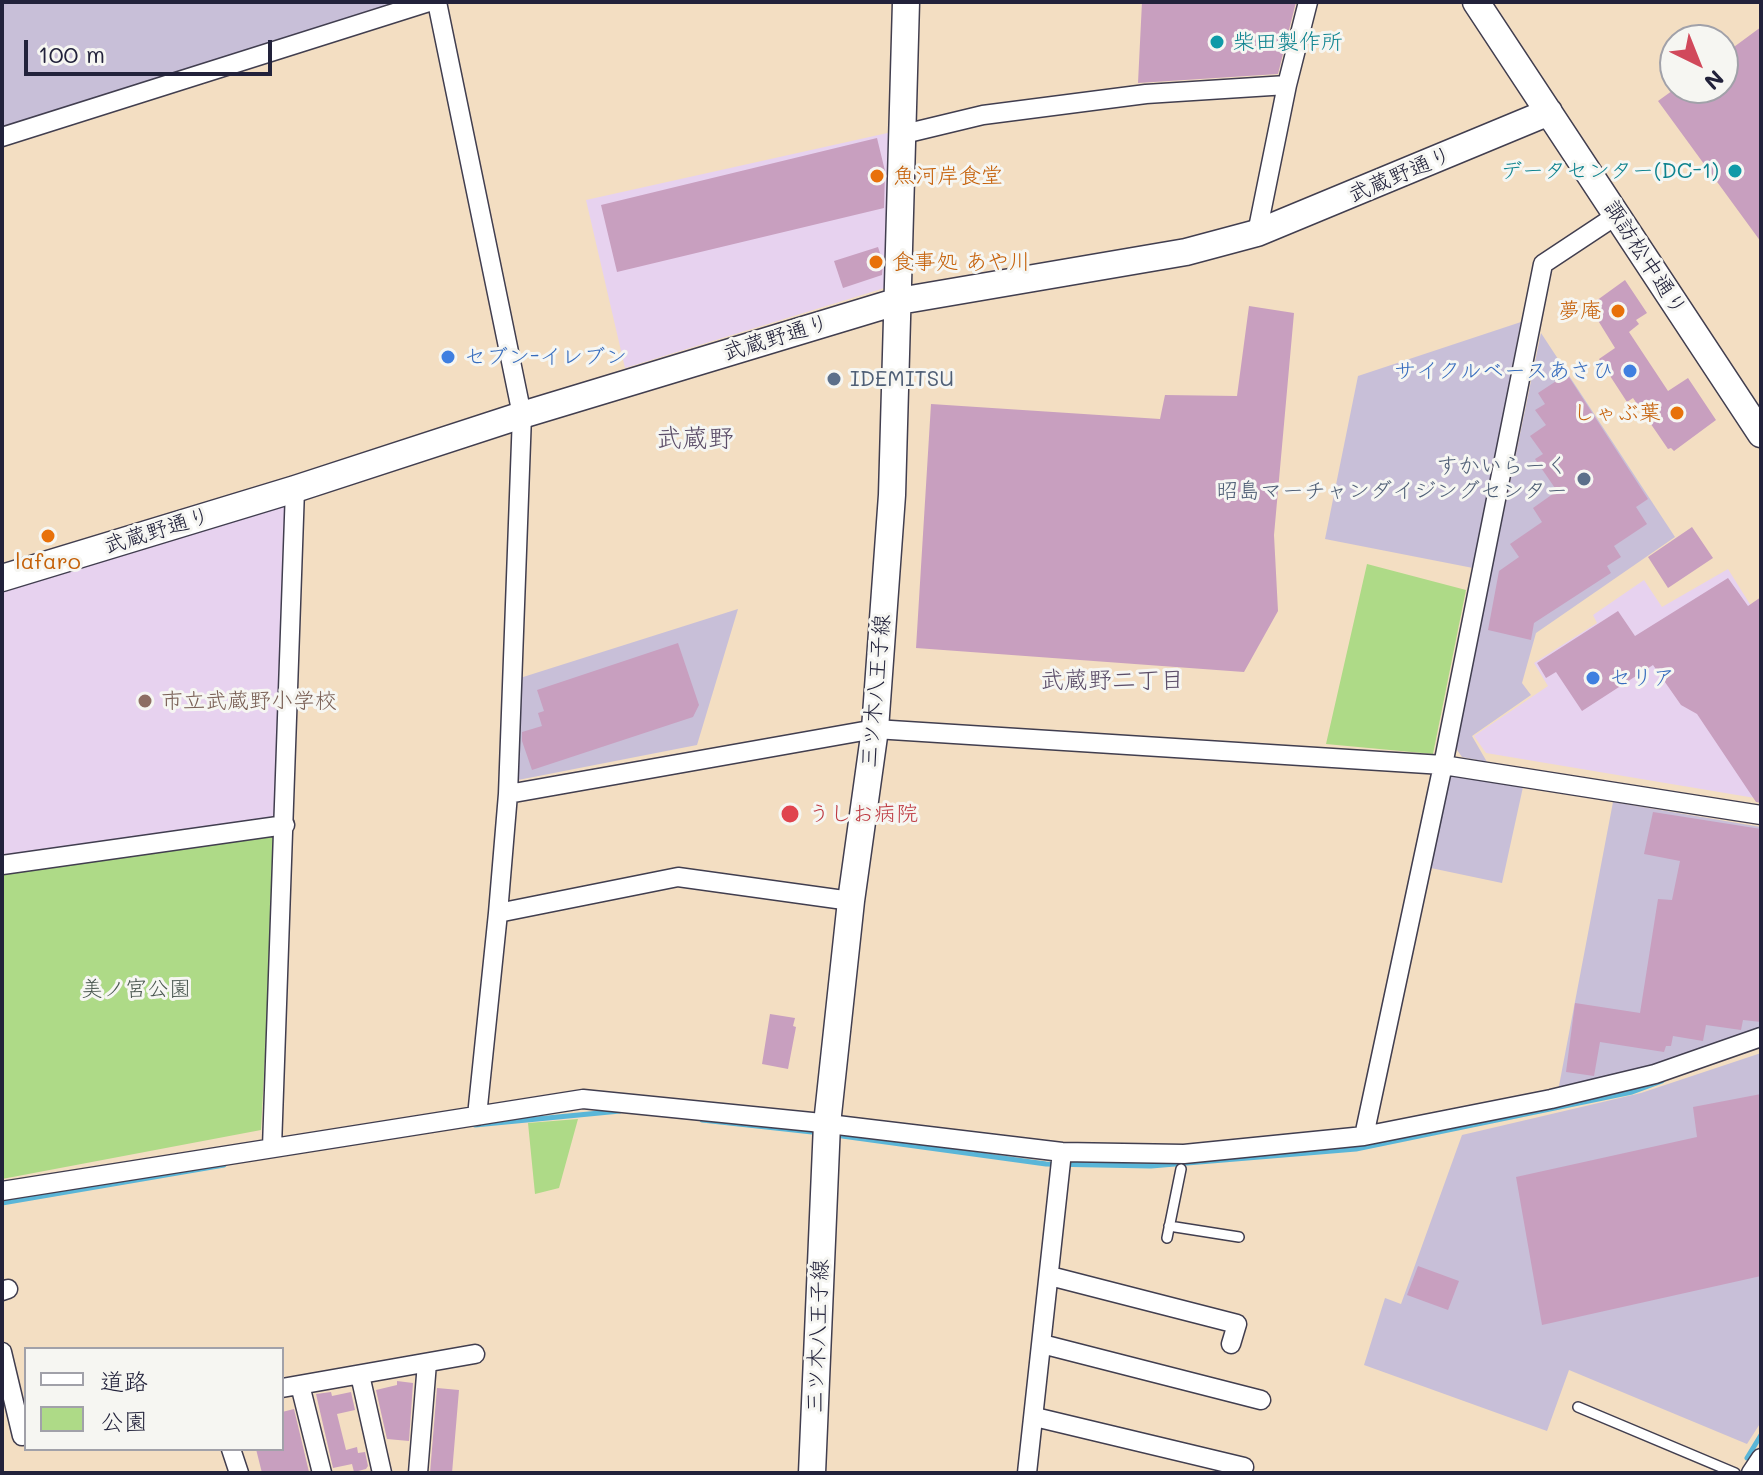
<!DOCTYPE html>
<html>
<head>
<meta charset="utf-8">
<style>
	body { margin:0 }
	#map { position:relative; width:1763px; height:1475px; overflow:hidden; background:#f3dec2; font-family:Mali,"Klee One",sans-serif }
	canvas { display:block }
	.frame { position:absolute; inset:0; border:4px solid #22223b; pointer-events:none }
	.legend { position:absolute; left:24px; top:1347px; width:260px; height:104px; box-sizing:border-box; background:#f6f6f2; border:2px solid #a1a1a9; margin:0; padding:10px 14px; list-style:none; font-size:24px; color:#22223b }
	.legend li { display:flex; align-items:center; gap:16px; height:40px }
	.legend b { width:40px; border:2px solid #a1a1a9 }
	.north { position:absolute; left:1659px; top:24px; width:80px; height:80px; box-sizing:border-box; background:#f6f6f2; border:2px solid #a1a1a9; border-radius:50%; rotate:137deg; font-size:22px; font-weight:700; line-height:32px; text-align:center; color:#22223b }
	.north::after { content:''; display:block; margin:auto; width:28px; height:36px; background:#d1495b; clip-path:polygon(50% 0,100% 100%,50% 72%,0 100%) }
	.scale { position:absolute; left:24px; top:40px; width:248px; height:36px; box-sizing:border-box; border:4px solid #22223b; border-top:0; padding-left:10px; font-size:24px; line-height:28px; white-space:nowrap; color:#22223b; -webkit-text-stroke:6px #f6f6f2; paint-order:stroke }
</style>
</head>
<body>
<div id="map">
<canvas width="1763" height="1475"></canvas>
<div class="frame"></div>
<ul class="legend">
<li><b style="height:10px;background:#fff"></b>道路</li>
<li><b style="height:22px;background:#aeda87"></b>公園</li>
</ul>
<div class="north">N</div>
<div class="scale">100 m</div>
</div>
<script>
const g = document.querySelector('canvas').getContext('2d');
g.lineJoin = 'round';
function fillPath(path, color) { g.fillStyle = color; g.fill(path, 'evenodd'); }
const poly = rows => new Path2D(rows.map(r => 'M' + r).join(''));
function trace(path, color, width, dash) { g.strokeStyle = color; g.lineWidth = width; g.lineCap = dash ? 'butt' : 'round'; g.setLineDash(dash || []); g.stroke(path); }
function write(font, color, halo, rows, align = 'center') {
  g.font = font + ' Mali,"Klee One",sans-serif'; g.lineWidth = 6; g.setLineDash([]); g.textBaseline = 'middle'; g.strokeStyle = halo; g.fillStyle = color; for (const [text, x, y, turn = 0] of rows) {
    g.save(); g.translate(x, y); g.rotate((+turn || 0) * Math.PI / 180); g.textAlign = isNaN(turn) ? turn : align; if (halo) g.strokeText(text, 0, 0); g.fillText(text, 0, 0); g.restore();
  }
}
fillPath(poly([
	[892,132,891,286,625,368,586,200],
	[295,489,285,825,2,865,2,578],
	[1728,569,1761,622,1761,799,1486,753,1474,736,1548,686,1534,663,1597,623,1593,615,1644,580,1662,607]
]), '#e7d2ef');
fillPath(poly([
	[2,2,421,2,2,135],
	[1521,322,1473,568,1325,539,1358,376],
	[1541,333,1675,537,1536,633,1522,683,1531,695,1472,736,1487,762,1462,757,1455,747],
	[738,609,697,745,518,780,520,678],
	[1452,775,1523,787,1502,883,1426,867,1443,785],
	[1613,802,1761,827,1761,1030,1663,1064,1558,1091],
	[1761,1053,1761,1422,1747,1444,1569,1370,1547,1431,1364,1365,1385,1298,1401,1304,1462,1135,1641,1093]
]), '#c8bfd8');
fillPath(poly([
	[1367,564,1466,590,1433,754,1326,744],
	[277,835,261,1130,2,1179,2,873],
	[578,1119,559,1188,535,1194,528,1123]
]), '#aeda87');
trace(poly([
	[702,1120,812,1132],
	[475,1125,620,1111],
	[842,1136,1046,1164,1151,1166,1356,1149,1632,1092,1662,1081],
	[2,1203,224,1165],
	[1747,1458,1761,1435]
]), '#5ab6d8', 5);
fillPath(poly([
	[1142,2,1296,2,1278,74,1138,83],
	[1761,27,1761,242,1658,101,1676,88,1723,88,1723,55],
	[877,138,885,171,884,208,617,272,601,205],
	[878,247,883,262,882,275,843,288,834,261],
	[1625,280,1647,313,1636,320,1639,324,1629,332,1668,391,1688,378,1716,420,1674,451,1671,448,1668,449,1633,398,1627,402,1599,359,1615,348,1589,306],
	[1249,306,1294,313,1274,535,1278,611,1244,672,916,648,931,404,1160,419,1165,395,1237,396],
	[1567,374,1648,499,1636,507,1647,524,1614,546,1621,557,1607,566,1611,573,1534,623,1531,640,1488,630,1499,571,1519,557,1510,544,1542,522,1533,508,1557,491,1535,459,1543,454,1530,436,1546,425,1535,410,1545,404,1538,393],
	[1692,527,1713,558,1668,588,1648,557],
	[1728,578,1748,606,1761,597,1761,803,1756,802,1697,714,1681,705,1653,665,1582,711,1556,672,1546,678,1537,663,1618,611,1635,636],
	[678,643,699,705,693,717,532,770,522,741,522,732,542,726,538,713,544,711,537,690],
	[1653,812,1761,829,1761,1022,1743,1020,1741,1030,1706,1025,1703,1041,1673,1036,1671,1046,1666,1046,1664,1052,1600,1042,1594,1076,1566,1072,1575,1003,1640,1013,1658,899,1672,900,1680,861,1644,854],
	[770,1014,795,1018,793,1026,796,1027,788,1069,762,1064],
	[1761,1094,1761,1276,1542,1325,1516,1177,1697,1137,1693,1107],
	[1418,1266,1459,1281,1448,1310,1407,1295],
	[397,1381,413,1383,409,1441,387,1439,376,1390,397,1385],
	[437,1388,459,1390,452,1473,430,1473],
	[331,1392,332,1396,351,1392,355,1410,337,1414,346,1450,357,1447,358,1453,365,1452,368,1466,366,1469,354,1472,352,1464,333,1468,316,1394],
	[294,1409,309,1472,262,1473,256,1449,282,1449,282,1412]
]), '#c89fbf');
const lane = poly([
	[1169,1226,1239,1237],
	[1167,1238,1181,1169],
	[1578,1407,1735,1473]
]);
const street = poly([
	[437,2,522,415,508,794,498,913,477,1116],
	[904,134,983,115,1146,94,1287,85],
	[2,137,429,2],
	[1257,233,1287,85,1308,2],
	[508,794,875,729,1443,765,1761,815],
	[2,865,285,825],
	[498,913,678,877,851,901],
	[1364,1136,1443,765,1543,264,1617,215],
	[272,1147,295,489],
	[2,1191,583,1099,812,1122,1062,1152,1184,1154,1364,1136,1551,1099,1655,1074,1761,1037],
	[1050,1276,1237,1324,1231,1344],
	[2,1291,8,1289],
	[1042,1344,1261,1400],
	[2,1352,22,1436],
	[360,1375,382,1473],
	[300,1385,322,1473],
	[282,1388,475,1354],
	[1035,1417,1244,1467],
	[231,1449,239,1473],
	[418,1473,427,1363],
	[1027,1473,1062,1152],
	[1751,1473,1761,1458]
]);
const secondary = poly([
	[1476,2,1761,434],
	[2,578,295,489,522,415,899,301,1186,252,1257,233,1549,112],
	[812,1473,827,1124,851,901,875,729,892,495,906,2]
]);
trace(lane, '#413e4f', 12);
trace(street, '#413e4f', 21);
trace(secondary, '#413e4f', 29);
trace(lane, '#fff', 9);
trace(street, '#fff', 18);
trace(secondary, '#fff', 26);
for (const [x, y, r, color] of [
	[1217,42,8,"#0f9aa8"],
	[1735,171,8,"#0f9aa8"],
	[877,176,8,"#e8710a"],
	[876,262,8,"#e8710a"],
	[1618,311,8,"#e8710a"],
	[448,357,8,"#3f7fe0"],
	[1630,371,8,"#3f7fe0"],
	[834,379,8,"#5c6f8a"],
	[1677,413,8,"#e8710a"],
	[1584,479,8,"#5c6f8a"],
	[48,536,8,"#e8710a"],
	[1593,678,8,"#3f7fe0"],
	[145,701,8,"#8d6e63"],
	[790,814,10,"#e0444e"]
]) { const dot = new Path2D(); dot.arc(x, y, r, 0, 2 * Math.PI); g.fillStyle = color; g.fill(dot); trace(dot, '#f6f6f2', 3); }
write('22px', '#0d838f', '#f6f6f2', [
	["柴田製作所",1233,42],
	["データセンター(DC-1)",1719,171,"right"]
], 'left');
write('22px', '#22223b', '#f6f6f2', [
	["武蔵野通り",1400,175,-23],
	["諏訪松中通り",1645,258,57],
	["武蔵野通り",776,338,-17],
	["武蔵野通り",157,531,-17],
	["三ツ木八王子線",876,691,-85],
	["三ツ木八王子線",818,1336,-88]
]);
write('22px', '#c56008', '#f6f6f2', [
	["魚河岸食堂",893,176],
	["食事処 あや川",892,262],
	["夢庵",1602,311,"right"],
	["しゃぶ葉",1661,413,"right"],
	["lafaro",48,562,"center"]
], 'left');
write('22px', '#366cbe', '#f6f6f2', [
	["セブン-イレブン",464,357],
	["サイクルベースあさひ",1614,371,"right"],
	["セリア",1609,678]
], 'left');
write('22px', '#4e5e75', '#f6f6f2', [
	["IDEMITSU",850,379],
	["すかいらーく",1568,466,"right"],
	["昭島マーチャンダイジングセンター",1568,491,"right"]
], 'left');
write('22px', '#785e54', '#f6f6f2', [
	["市立武蔵野小学校",161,701]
], 'left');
write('22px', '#be3a42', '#f6f6f2', [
	["うしお病院",808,814]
], 'left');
write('22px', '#4c5952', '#f6f6f2', [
	["美ノ宮公園",136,989]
]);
write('24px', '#5c4e69', '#f6f6f2', [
	["武蔵野二丁目",1112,681]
]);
write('26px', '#5c4e69', '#f6f6f2', [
	["武蔵野",695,439]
]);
</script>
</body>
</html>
